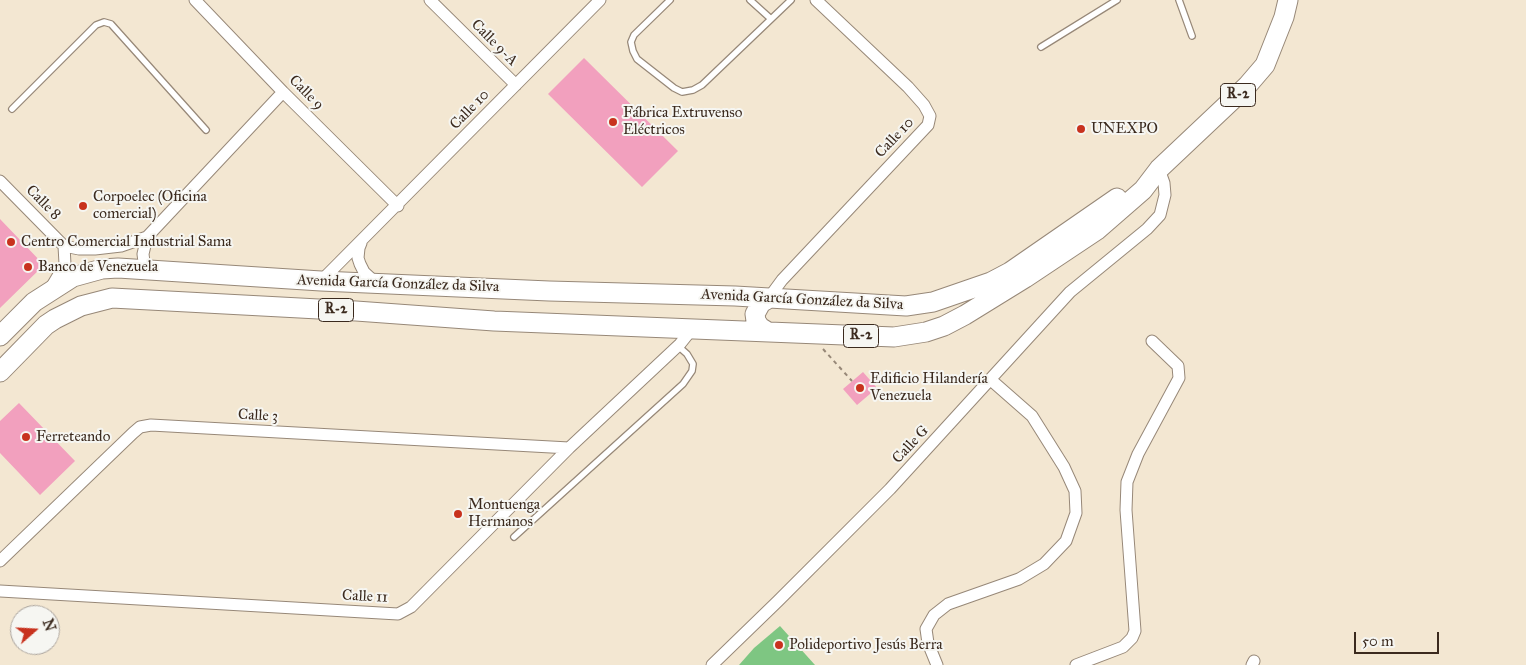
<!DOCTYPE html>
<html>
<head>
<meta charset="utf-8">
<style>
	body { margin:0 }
	#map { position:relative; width:1526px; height:665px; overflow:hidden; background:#f3e7d2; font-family:"IM FELL Great Primer",serif }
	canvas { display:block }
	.north { position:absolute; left:10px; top:605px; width:50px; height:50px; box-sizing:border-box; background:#f6f6f2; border:1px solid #aba49d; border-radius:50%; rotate:71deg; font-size:14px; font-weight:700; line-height:20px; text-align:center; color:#3b2a1e }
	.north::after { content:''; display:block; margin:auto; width:18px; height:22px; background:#c8321e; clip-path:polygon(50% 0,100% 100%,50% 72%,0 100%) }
	.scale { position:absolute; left:1354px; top:632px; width:85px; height:22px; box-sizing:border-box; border:2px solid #3b2a1e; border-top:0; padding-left:6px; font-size:15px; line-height:18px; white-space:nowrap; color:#3b2a1e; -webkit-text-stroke:4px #f6f6f2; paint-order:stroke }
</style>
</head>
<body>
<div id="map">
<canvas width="1526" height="665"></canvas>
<div class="north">N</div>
<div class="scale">50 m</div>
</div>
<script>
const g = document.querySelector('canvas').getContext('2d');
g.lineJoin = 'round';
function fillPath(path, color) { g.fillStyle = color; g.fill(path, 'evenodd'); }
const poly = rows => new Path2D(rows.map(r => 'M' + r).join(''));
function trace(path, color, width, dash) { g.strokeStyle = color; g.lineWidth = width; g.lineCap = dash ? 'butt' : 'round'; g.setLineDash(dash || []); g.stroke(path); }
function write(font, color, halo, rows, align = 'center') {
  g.font = font + ' "IM FELL Great Primer",serif'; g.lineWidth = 4; g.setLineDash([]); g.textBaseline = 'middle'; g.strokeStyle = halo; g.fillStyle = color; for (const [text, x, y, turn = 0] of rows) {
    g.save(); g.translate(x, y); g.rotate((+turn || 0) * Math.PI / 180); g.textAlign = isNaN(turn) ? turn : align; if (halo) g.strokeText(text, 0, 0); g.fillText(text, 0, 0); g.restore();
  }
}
fillPath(poly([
	[780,626,815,665,739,665,754,648]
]), '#7ec682');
fillPath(poly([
	[584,58,678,151,642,187,548,94],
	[0,219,44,265,0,308],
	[863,372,877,388,857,405,843,389],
	[19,403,75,461,40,495,0,453,0,421]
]), '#f2a0be');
const service = poly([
	[670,0,634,35,631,42,633,51,637,59,674,88,682,92,693,90,702,85,791,0],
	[750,0,771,19],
	[1179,0,1192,36],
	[1041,47,1117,0],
	[12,109,96,25,104,22,111,24,206,130],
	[514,537,683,384,692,371,693,364,687,354,678,346]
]);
const minor = poly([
	[195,0,283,92,398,206],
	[430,0,516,85],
	[0,181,64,246],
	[147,237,283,92],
	[361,243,359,248,358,258,360,264,364,272,376,283],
	[64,246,79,249,95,249,121,246,147,237,143,254,144,262,149,268,154,270],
	[321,281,600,0],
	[52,286,65,264,64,246],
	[768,299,782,280,928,125,930,116,924,105,908,87,816,0],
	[0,561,133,433,140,427,151,425,569,448],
	[0,591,398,614,411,607,569,448,680,344,692,329],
	[712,665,778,601,890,489,1070,292,1147,229,1160,215,1165,195,1164,183,1159,169],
	[937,665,928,643,926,629,934,615,948,604,1019,579,1044,564,1066,541,1076,513,1075,491,1064,467,1032,416,991,380],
	[1076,665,1123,647,1132,638,1135,631,1126,510,1127,482,1138,454,1179,378,1178,366,1152,341],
	[1252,665,1254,661]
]);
const primary = poly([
	[768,332,760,327,756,321,755,314,761,303,768,299],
	[0,336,34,302,73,277,102,269,118,268,321,281,549,291,735,296,906,306,933,302,991,282,1010,272,1117,198],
	[0,372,46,325,55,319,81,306,112,298,356,311,494,321,894,337,926,332,944,326,965,315,1025,278,1097,230,1143,190,1159,169,1247,86,1265,65,1284,17,1288,0]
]);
trace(service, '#978878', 8);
trace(minor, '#978878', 13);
trace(primary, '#978878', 21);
trace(poly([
	[823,349,852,381]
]), '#978878', 2, [4, 4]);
trace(service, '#fff', 5.5);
trace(minor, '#fff', 11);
trace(primary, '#fff', 19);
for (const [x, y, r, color] of [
	[613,122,5,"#c8321e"],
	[1081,129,5,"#c8321e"],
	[83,206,5,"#c8321e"],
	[11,242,5,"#c8321e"],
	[28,267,5,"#c8321e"],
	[860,388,5,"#c8321e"],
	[26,437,5,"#c8321e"],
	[458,514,5,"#c8321e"],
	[779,645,5,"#c8321e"]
]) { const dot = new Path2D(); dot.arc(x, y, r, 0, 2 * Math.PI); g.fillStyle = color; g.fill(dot); trace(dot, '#f6f6f2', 2); }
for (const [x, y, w] of [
	[1238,95,35],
	[336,310,35],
	[861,336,35]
]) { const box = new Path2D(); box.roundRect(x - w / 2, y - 11.5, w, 23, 4); g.fillStyle = '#f6f6f2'; g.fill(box); trace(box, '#3b2a1e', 1); }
write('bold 14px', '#3b2a1e', null, [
	["R-2",1238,95],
	["R-2",336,310],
	["R-2",861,336]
]);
write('15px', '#3b2a1e', '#f6f6f2', [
	["Calle 9-A",494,43,45],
	["Calle 9",306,93,45],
	["Calle 10",470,110,-46],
	["Calle 10",895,138,-47],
	["Calle 8",43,203,45],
	["Avenida García González da Silva",398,284,2],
	["Avenida García González da Silva",802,300,3],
	["Calle 3",258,416,3],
	["Calle G",911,445,-47],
	["Calle 11",365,597,3]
]);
write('15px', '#3b2a1e', '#f6f6f2', [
	["Fábrica Extruvenso",623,113],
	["Eléctricos",623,130],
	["UNEXPO",1091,129],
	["Corpoelec (Oficina",93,197],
	["comercial)",93,214],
	["Centro Comercial Industrial Sama",21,242],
	["Banco de Venezuela",38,267],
	["Edificio Hilandería",870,379],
	["Venezuela",870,396],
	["Ferreteando",36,437],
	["Montuenga",468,505],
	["Hermanos",468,522],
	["Polideportivo Jesús Berra",789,645]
], 'left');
</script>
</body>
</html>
